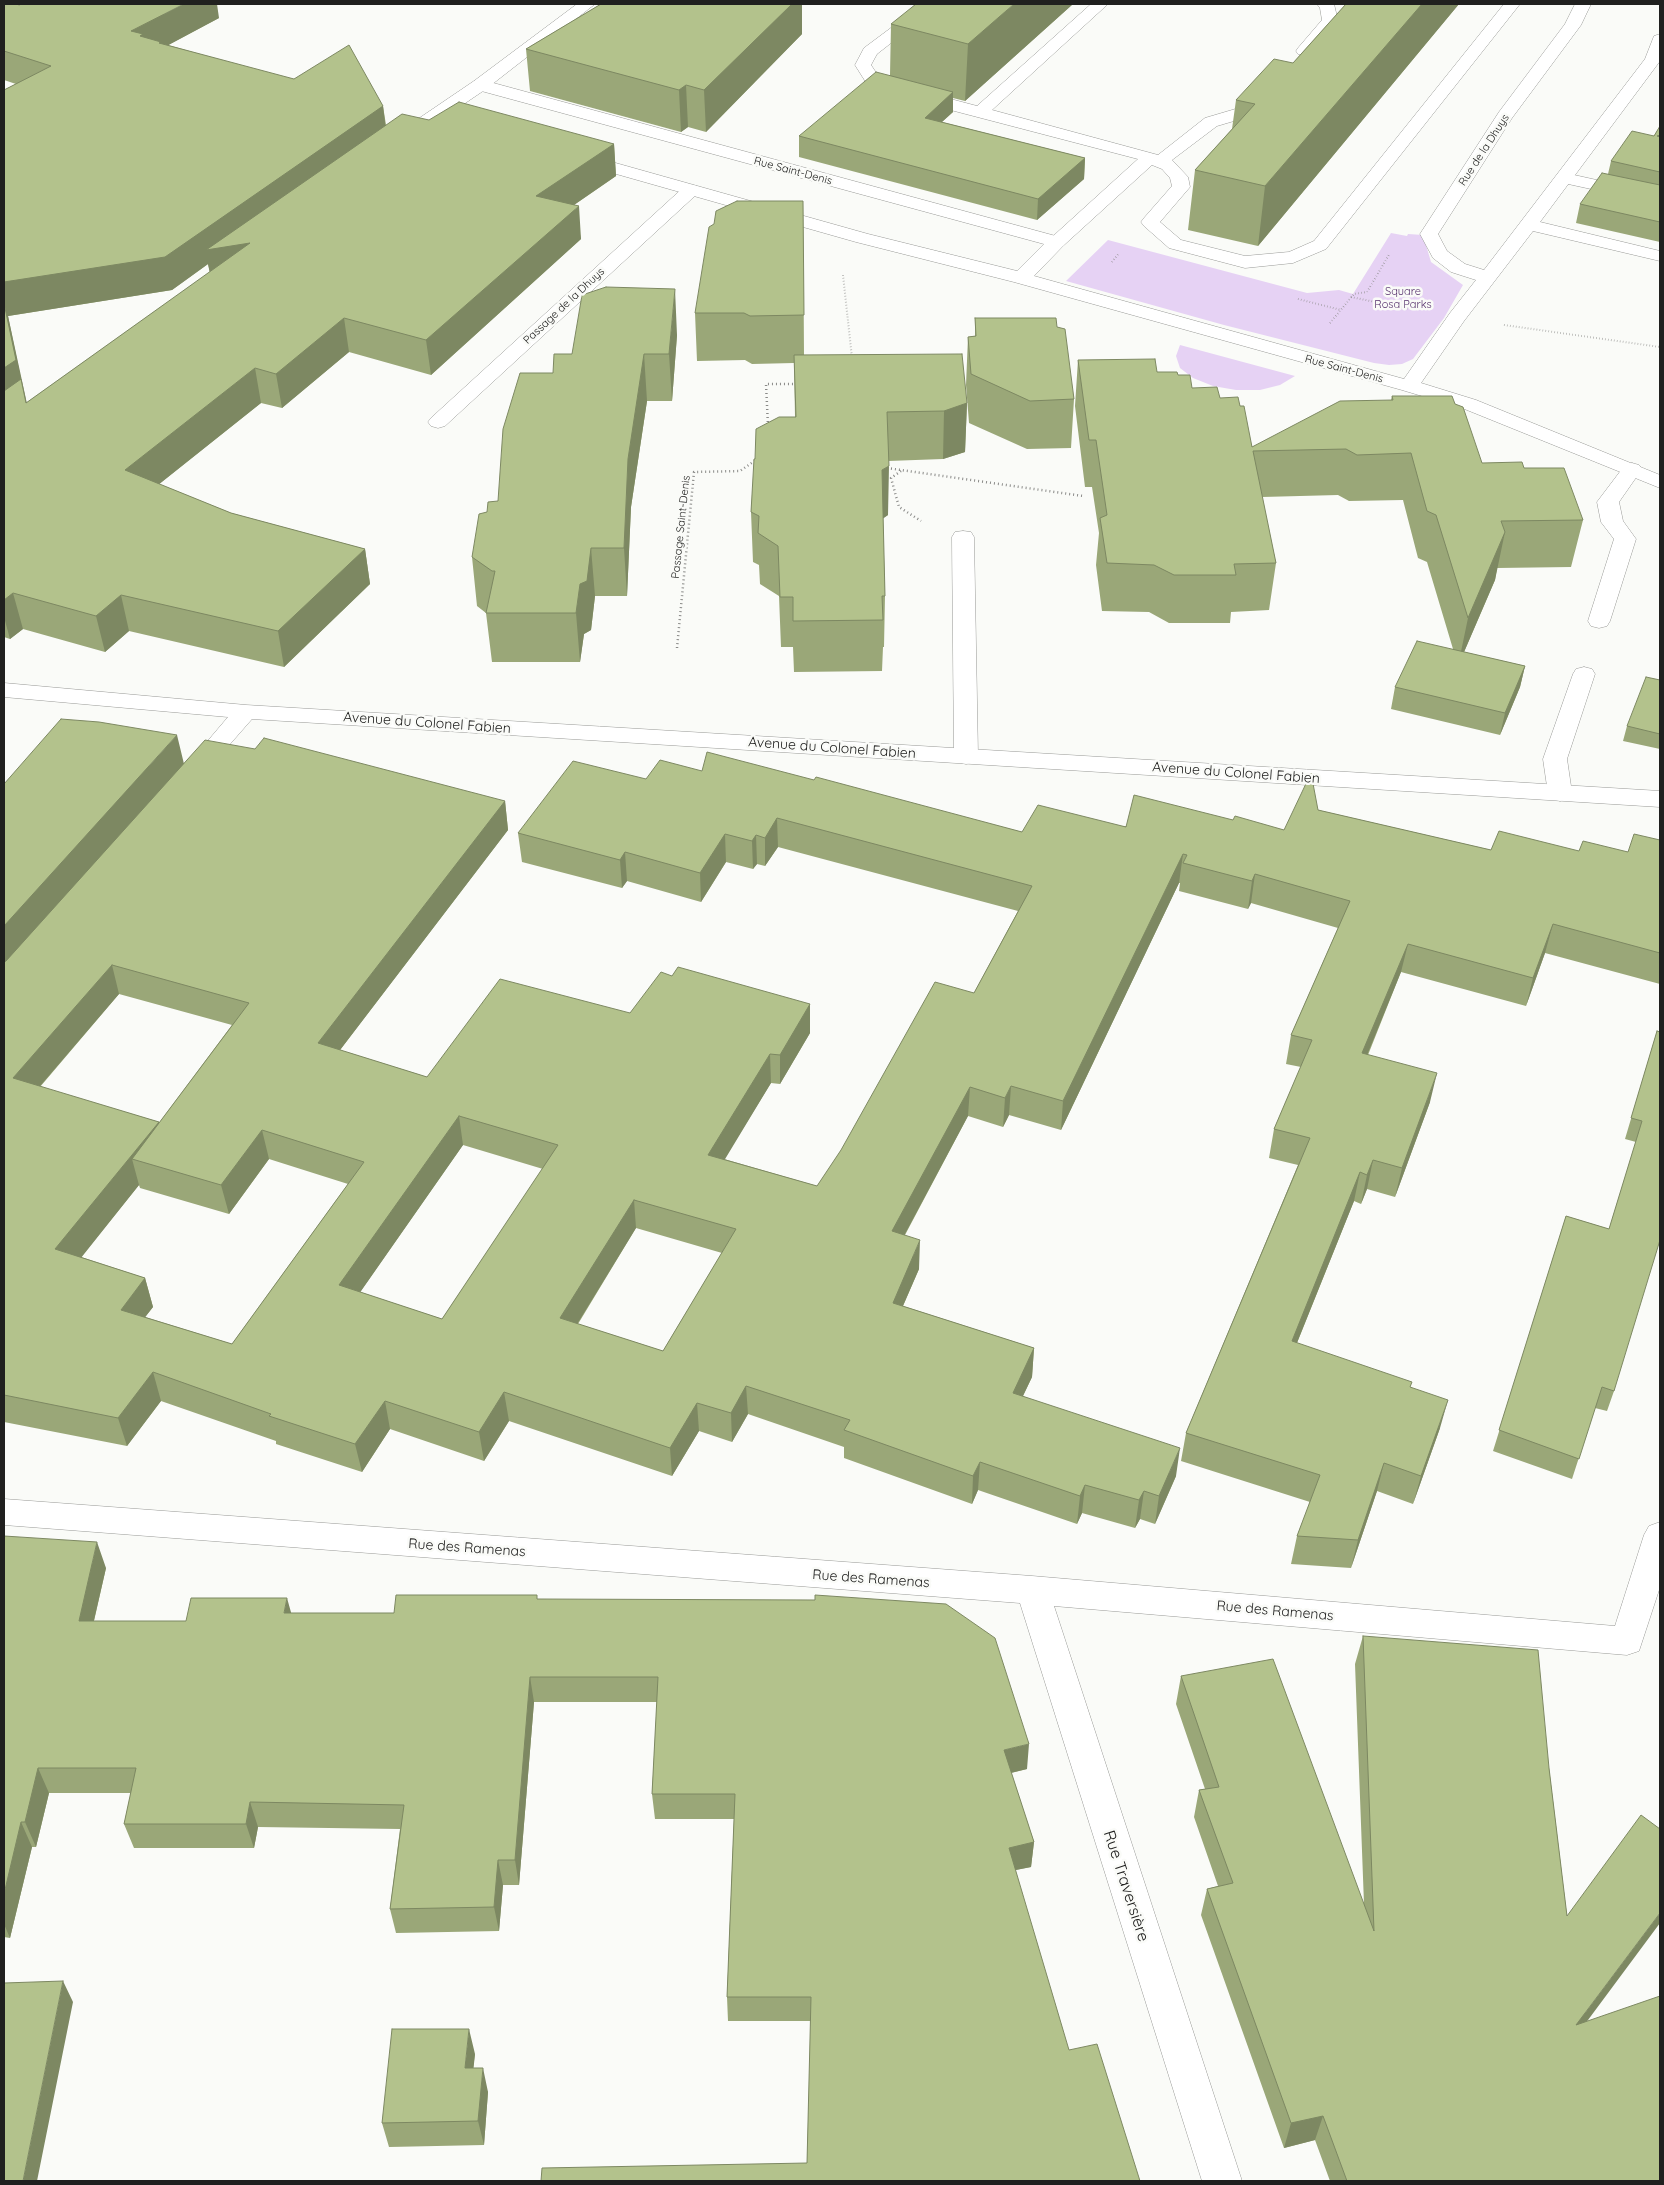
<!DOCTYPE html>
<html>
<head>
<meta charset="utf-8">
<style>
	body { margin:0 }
	#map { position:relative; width:1664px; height:2185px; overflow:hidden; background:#fafbf8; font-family:Quicksand,sans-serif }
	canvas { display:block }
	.frame { position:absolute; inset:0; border:5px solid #20201f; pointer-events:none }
</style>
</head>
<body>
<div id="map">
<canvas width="1664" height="2185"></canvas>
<div class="frame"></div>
</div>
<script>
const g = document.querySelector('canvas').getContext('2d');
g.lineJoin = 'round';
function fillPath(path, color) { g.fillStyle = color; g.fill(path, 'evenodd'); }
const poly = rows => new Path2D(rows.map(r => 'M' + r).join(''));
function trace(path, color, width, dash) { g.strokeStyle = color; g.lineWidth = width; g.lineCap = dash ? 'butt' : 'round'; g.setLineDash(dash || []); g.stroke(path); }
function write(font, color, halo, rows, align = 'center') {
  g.font = font + ' Quicksand,sans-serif'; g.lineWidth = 5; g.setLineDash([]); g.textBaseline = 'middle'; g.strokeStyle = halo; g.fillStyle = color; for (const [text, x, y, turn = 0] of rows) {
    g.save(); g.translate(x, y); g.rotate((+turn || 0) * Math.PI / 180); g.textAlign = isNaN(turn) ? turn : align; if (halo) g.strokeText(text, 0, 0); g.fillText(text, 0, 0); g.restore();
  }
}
fillPath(poly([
	[1391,233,1407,236,1408,234,1423,235,1431,262,1463,285,1444,318,1413,359,1402,364,1389,365,1374,363,1224,325,1066,281,1108,240,1307,293,1339,290,1353,294],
	[1180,345,1295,376,1280,385,1260,390,1236,390,1213,386,1193,378,1180,368,1176,356]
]), '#e6d2f4');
const lane = poly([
	[923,4,941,4,877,54,871,65,879,77,890,83,977,106,1091,4,1108,4,992,110,1158,155,1205,118,1249,105,1259,93,1271,93,1273,97,1261,113,1217,126,1172,160,1188,177,1190,187,1160,222,1181,240,1245,256,1289,252,1314,241,1504,4,1520,4,1326,249,1293,263,1245,268,1169,248,1144,226,1141,222,1144,218,1172,186,1170,178,1162,169,1152,165,1063,246,1057,248,1051,246,1048,242,1051,238,1138,159,878,91,867,84,855,65,864,48,923,4],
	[1317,4,1334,4,1338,21,1310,54,1298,54,1296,51,1298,48,1322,20,1320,8,1317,4],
	[1565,173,1660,194,1660,204,1559,182,1556,178,1559,174,1565,173],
	[691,185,697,186,700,190,697,194,445,426,438,428,431,426,428,422,431,418,685,186,691,185],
	[1632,463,1639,465,1642,469,1619,502,1623,521,1636,539,1610,621,1607,626,1599,628,1591,626,1588,621,1614,539,1601,522,1597,502,1625,465,1632,463],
	[963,531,971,532,974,537,978,757,974,762,966,764,958,762,954,757,952,537,955,532,963,531],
	[1584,667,1592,669,1595,674,1567,759,1572,793,1569,798,1560,801,1551,798,1548,793,1543,759,1573,674,1576,669,1584,667]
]);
const street = poly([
	[1575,4,1591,4,1581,25,1512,118,1438,234,1447,251,1465,264,1484,270,1645,59,1654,36,1660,34,1660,61,1540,222,1660,251,1660,261,1533,231,1464,321,1421,383,1476,400,1660,475,1660,488,1462,408,1402,390,1014,282,856,242,574,162,571,158,574,154,580,153,868,234,1017,271,1044,244,474,89,472,85,474,81,486,81,1063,238,1066,242,1063,246,1034,276,1404,379,1450,313,1476,280,1451,272,1433,258,1420,234,1499,112,1565,24,1575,4],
	[4,683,246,705,1660,791,1660,807,252,719,203,775,195,777,187,775,183,770,228,717,4,697,4,683],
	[4,1499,1032,1576,1615,1626,1644,1535,1649,1526,1660,1522,1660,1587,1639,1651,1627,1655,1054,1606,1242,2181,1202,2181,1020,1603,4,1525,4,1499]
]);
const secondary = poly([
	[577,4,595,4,486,89,402,146,390,146,387,142,390,138,474,81,577,4]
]);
trace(lane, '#999a97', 1);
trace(street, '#999a97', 1);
trace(secondary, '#999a97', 1);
trace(poly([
	[1112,262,1119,253],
	[843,275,852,358],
	[1351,297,1409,309],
	[1298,299,1341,310],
	[1330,323,1354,294,1367,292,1390,253],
	[1504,325,1660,347]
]), '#8a8a88', 2, [0.5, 2.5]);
trace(poly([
	[768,426,766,384,798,384],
	[887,468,1083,496],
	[901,471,891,478,899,507,921,521],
	[677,648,694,472,740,471,756,460]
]), '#8a8a88', 2.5, [1, 3]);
fillPath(lane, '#fff');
fillPath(street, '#fff');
fillPath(secondary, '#fff');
fillPath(poly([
	[4,4,219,18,168,45,383,106,386,125,429,120,614,144,616,176,574,205,581,239,431,375,349,352,282,408,261,403,159,484,231,513,365,549,370,584,284,667,129,631,105,652,23,629,10,639,4,637,4,90,16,84,4,80],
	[208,264,210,272,26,403,8,316,172,290],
	[601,4,802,4,802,34,706,132,688,127,681,132,530,91,526,49],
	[1073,4,965,101,953,98,953,112,942,122,1085,158,1084,179,1037,220,799,157,799,136,890,75,891,24],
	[1346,4,1459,4,1258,246,1188,230,1195,170,1232,129,1236,100,1293,63],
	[1660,126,1660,246,1659,246,1660,242,1576,223,1580,204,1608,174,1611,161,1654,136],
	[803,201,804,355,967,403,965,452,943,459,888,461,888,515,883,518,885,596,884,647,883,647,882,671,794,672,793,647,781,647,779,596,760,584,759,565,753,562,751,512,755,459,795,417,794,363,752,364,745,360,697,361,695,313],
	[975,318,1057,327,1074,399,1071,448,1027,449,969,423,966,385,968,337,975,336],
	[677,335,672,401,647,401,631,507,627,596,595,596,591,630,584,634,580,662,492,662,486,613,477,606,472,557,487,512,498,501,572,354],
	[1078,360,1178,375,1192,388,1240,406,1252,447,1391,400,1392,396,1482,463,1524,468,1583,520,1571,567,1497,568,1495,580,1464,652,1525,666,1520,687,1500,735,1391,709,1395,687,1453,649,1427,562,1418,558,1403,500,1349,501,1338,495,1262,497,1276,563,1269,610,1231,612,1230,623,1169,623,1149,612,1102,611,1096,565,1099,533,1092,487,1085,487,1075,406],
	[1660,680,1660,749,1623,741,1627,726],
	[184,763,505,801,508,830,340,1050,427,1077,630,1013,672,976,810,1004,810,1033,780,1084,771,1083,724,1159,817,1186,974,993,1018,911,778,847,765,866,757,864,753,869,726,862,701,902,627,881,622,888,522,862,518,833,646,779,702,771,814,780,1022,832,1233,820,1284,830,1318,810,1491,850,1628,852,1660,840,1660,984,1545,953,1526,1006,1401,972,1368,1055,1430,1102,1395,1197,1367,1189,1361,1204,1354,1201,1297,1343,1411,1388,1440,1428,1413,1504,1377,1491,1351,1568,1291,1564,1297,1536,1310,1502,1181,1461,1186,1433,1298,1165,1269,1158,1274,1129,1301,1067,1286,1064,1291,1035,1338,928,1251,903,1248,909,1179,891,1180,883,1179,883,1061,1130,1009,1115,1003,1127,968,1116,905,1235,919,1269,903,1306,1034,1348,1032,1377,1023,1396,1176,1476,1155,1524,1140,1519,1135,1528,1082,1513,1077,1524,978,1490,972,1504,844,1458,844,1447,748,1414,732,1442,699,1431,672,1476,509,1421,484,1461,390,1429,362,1472,276,1444,276,1441,161,1401,127,1446,4,1422,4,784],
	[119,994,232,1025,159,1123,159,1122,40,1087],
	[463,1145,543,1169,442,1319,360,1292],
	[269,1159,348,1184,232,1344,145,1317,153,1307,145,1278,81,1257,139,1185,140,1188,229,1214],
	[636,1228,722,1253,663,1351,578,1324],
	[1657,1031,1614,1391,1607,1411,1595,1408,1572,1479,1493,1451,1566,1216,1609,1229,1636,1142,1625,1139],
	[4,1536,106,1568,94,1621,186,1621,291,1613,394,1613,537,1599,1027,1769,1011,1773,1034,1842,1031,1867,1015,1870,807,2163,811,2021,728,2021,727,1997,734,1819,655,1819,652,1794,657,1702,534,1702,519,1885,503,1885,499,1931,396,1933,390,1909,400,1829,258,1827,254,1848,134,1848,124,1824,131,1793,49,1793,36,1847,32,1847,10,1938,4,1937],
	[1363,1636,1549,1768,1567,1916,1586,2022,1660,2181,1330,2181,1315,2140,1284,2148,1201,1915,1207,1889,1218,1886,1194,1817,1199,1790,1205,1789,1176,1704,1181,1676,1364,1904,1355,1664],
	[475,2054,473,2068,488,2092,484,2145,389,2147,382,2123]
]), '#9aa778');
fillPath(poly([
	[184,4,217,4,219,18,163,48,131,31],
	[771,4,802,4,802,34,706,132,704,90],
	[1014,4,1073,4,965,101,968,44],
	[1422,4,1459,4,1258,246,1265,186],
	[686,85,688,127,681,132,679,90],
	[953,92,953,112,924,138,925,118],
	[383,106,387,138,250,243,212,284,208,264,172,290,8,316,29,413,4,409,4,282],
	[614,144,616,176,539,229,536,196],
	[1085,158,1084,179,1037,220,1038,199],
	[579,206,581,239,431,375,426,340],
	[675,289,677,335,672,401,669,354],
	[344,318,349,352,282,408,276,374],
	[644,354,647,401,631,507,627,596,624,548,628,459],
	[255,368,261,403,133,505,125,470],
	[967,403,965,452,943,459,944,411],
	[889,466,888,515,881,520,882,470],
	[1505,532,1495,580,1458,666,1468,618],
	[591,548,595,596,591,630,584,634,580,662,576,613,580,584],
	[365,549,370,584,284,667,278,631],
	[13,593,23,629,10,639,4,617,4,600],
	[121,595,129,631,105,652,96,616],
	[1525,666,1520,687,1500,735,1505,713],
	[177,735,184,764,4,964,4,926],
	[505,801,508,830,324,1071,318,1043],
	[777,818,778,847,765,866,765,838],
	[725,834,726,862,701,902,700,873],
	[756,835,757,864,753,869,752,841],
	[625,852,627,881,622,888,620,860],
	[1183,854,1179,883,1061,1130,1063,1101],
	[1255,874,1251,903,1248,909,1252,881],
	[1553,924,1545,953,1526,1006,1533,978],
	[1408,944,1401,972,1356,1082,1362,1053],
	[112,965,119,994,22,1107,13,1078],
	[810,1004,810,1033,780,1084,780,1055],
	[770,1054,771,1083,710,1184,708,1155],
	[1437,1073,1430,1102,1395,1197,1402,1168],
	[1011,1086,1009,1115,1003,1127,1005,1098],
	[970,1087,968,1116,891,1260,892,1231],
	[459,1116,463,1145,345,1314,339,1285],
	[159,1122,166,1151,132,1159,139,1185,65,1278,55,1249],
	[262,1130,269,1159,229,1214,221,1185],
	[1373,1160,1367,1189,1361,1204,1367,1175],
	[1360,1172,1354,1201,1286,1370,1292,1341],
	[634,1200,636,1228,563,1347,560,1318],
	[920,1240,919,1269,892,1331,893,1303],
	[145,1278,153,1307,129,1338,121,1310],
	[1034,1348,1032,1377,1011,1421,1013,1393],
	[153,1372,161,1401,127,1446,118,1418],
	[746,1386,748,1414,732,1442,731,1413],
	[504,1392,509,1421,484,1461,479,1432],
	[1448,1400,1440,1428,1413,1504,1421,1476],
	[385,1401,390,1429,362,1472,355,1444],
	[697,1403,699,1431,672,1476,670,1448],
	[1180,1448,1176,1476,1155,1524,1159,1496],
	[980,1462,978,1490,972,1504,973,1476],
	[1384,1463,1377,1491,1351,1568,1358,1540],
	[1085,1485,1082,1513,1077,1524,1080,1496],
	[1144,1491,1140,1519,1135,1528,1139,1500],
	[97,1542,106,1568,88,1646,79,1621],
	[287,1598,294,1623,284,1613],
	[530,1677,534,1702,519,1885,515,1860],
	[1029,1744,1027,1769,1002,1775,1004,1750],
	[38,1768,49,1793,36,1847,25,1822],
	[250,1802,258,1827,254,1848,246,1824],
	[21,1822,32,1847,10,1938,4,1924,4,1894],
	[1034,1842,1031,1867,1006,1872,1009,1848],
	[498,1860,503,1885,499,1931,494,1907],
	[1660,1913,1660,1923,1565,2051,1576,2025],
	[63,1981,73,2002,37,2181,23,2181],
	[469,2029,475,2054,471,2092,465,2068],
	[483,2068,488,2092,484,2145,478,2121],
	[1323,2116,1315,2140,1284,2148,1291,2123]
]), '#7d8862');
const building = poly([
	[4,4,17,4,19,5,22,4,184,4,131,31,143,34,140,36,161,42,159,43,294,79,349,45,383,106,165,257,4,282,4,90,51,66,4,51,4,4],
	[601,4,792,4,704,90,686,85,679,90,526,49,601,4],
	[916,4,1014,4,968,44,891,24,916,4],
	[1346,4,1422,4,1265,186,1195,170,1255,104,1236,100,1274,59,1293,63,1346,4],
	[876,72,953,92,925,118,1085,158,1038,199,799,136,876,72],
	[459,102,614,144,536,196,579,206,426,340,344,318,276,374,255,368,125,470,231,513,365,549,278,631,121,595,96,616,13,593,4,600,4,391,21,379,26,403,250,243,206,250,402,114,429,120,459,102],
	[1660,126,1660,135,1657,136,1660,137,1660,172,1611,161,1632,131,1654,136,1660,126],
	[1602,173,1660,185,1660,222,1580,204,1602,173],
	[737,201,803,201,804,315,750,316,744,313,695,313,709,227,714,224,716,211,737,201],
	[606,287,675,289,669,354,644,354,628,459,624,548,591,548,587,581,580,584,576,613,486,613,495,571,492,571,472,557,479,514,487,512,488,502,498,501,503,429,520,373,553,373,554,354,572,354,582,295,606,287],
	[4,303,16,360,4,368,4,303],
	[975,318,1056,318,1057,327,1065,329,1074,399,1030,401,971,374,968,337,976,336,975,318],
	[962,354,967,403,944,411,887,412,889,466,882,470,885,596,882,596,883,620,793,621,793,597,780,597,778,546,758,533,759,516,751,512,754,459,755,459,756,429,779,417,796,417,794,355,962,354],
	[1155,359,1157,372,1177,372,1178,375,1190,375,1192,388,1217,387,1220,398,1238,397,1240,406,1244,406,1252,447,1340,401,1393,400,1392,396,1452,396,1455,404,1463,407,1482,463,1522,462,1524,468,1564,468,1583,520,1501,521,1505,532,1468,618,1436,515,1427,511,1411,453,1357,455,1346,449,1253,451,1276,563,1234,564,1236,575,1174,575,1154,565,1107,563,1100,518,1107,515,1096,440,1089,440,1078,360,1155,359],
	[1417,641,1525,666,1505,713,1395,687,1417,641],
	[1646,677,1660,680,1660,734,1627,726,1646,677],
	[61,719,99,722,177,735,4,926,4,784,61,719],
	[264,738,505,801,318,1043,427,1077,500,979,630,1013,661,972,672,976,678,967,810,1004,780,1055,770,1054,708,1155,817,1186,841,1150,935,982,974,993,1032,886,777,818,765,838,756,835,752,841,725,834,700,873,625,852,620,860,518,833,573,761,646,779,660,760,702,771,707,752,814,780,816,777,1022,832,1038,805,1126,827,1134,795,1233,820,1235,816,1284,830,1311,773,1318,810,1491,850,1499,831,1579,851,1583,841,1628,852,1634,834,1660,840,1660,953,1553,924,1533,978,1408,944,1362,1053,1437,1073,1402,1168,1373,1160,1367,1175,1360,1172,1292,1341,1412,1382,1410,1387,1448,1400,1421,1476,1384,1463,1358,1540,1297,1536,1320,1475,1186,1433,1310,1138,1274,1129,1312,1040,1291,1035,1350,901,1255,874,1252,881,1183,863,1187,855,1183,854,1063,1101,1011,1086,1005,1098,970,1087,892,1231,920,1240,893,1303,1034,1348,1013,1393,1180,1448,1159,1496,1144,1491,1139,1500,1085,1485,1080,1496,980,1462,973,1476,844,1430,850,1420,746,1386,731,1413,697,1403,670,1448,504,1392,479,1432,385,1401,355,1444,269,1416,271,1414,153,1372,118,1418,4,1395,4,962,6,961,205,740,255,749,264,738],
	[112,965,249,1003,132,1159,221,1185,262,1130,364,1162,232,1344,121,1310,145,1278,55,1249,159,1122,13,1078,112,965],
	[459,1116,558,1145,442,1319,339,1285,459,1116],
	[634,1200,736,1229,663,1351,560,1318,634,1200],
	[1657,1031,1660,1032,1660,1240,1614,1391,1602,1387,1579,1459,1499,1430,1566,1216,1609,1229,1642,1121,1631,1118,1657,1031],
	[4,1536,97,1542,79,1621,186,1621,191,1598,287,1598,284,1613,394,1613,396,1595,537,1595,537,1599,815,1600,815,1595,946,1604,995,1638,1029,1744,1004,1750,1034,1842,1009,1848,1069,2050,1097,2044,1140,2181,541,2181,542,2168,807,2163,811,1997,727,1997,735,1794,652,1794,658,1677,530,1677,515,1860,498,1860,494,1907,390,1909,404,1805,250,1802,246,1824,124,1824,136,1768,38,1768,25,1822,21,1822,4,1894,4,1536],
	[1363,1636,1538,1650,1549,1768,1567,1916,1641,1815,1660,1829,1660,1913,1576,2025,1660,1996,1660,2181,1347,2181,1323,2116,1291,2123,1207,1889,1233,1883,1199,1790,1219,1787,1181,1676,1273,1659,1374,1931,1363,1636],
	[63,1981,23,2181,4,2181,4,1983,63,1981],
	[392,2029,469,2029,465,2068,483,2068,478,2121,382,2123,392,2029]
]);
fillPath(building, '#b3c28c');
trace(building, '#7d8862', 1);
write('11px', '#20201f', '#fafbf8', [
	["Rue de la Dhuys",1484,150,-57],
	["Rue Saint-Denis",793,171,15],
	["Passage de la Dhuys",564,306,-43],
	["Rue Saint-Denis",1344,369,15],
	["Passage Saint-Denis",681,527,-84]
]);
write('11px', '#56316c', '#fafbf8', [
	["Square",1403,292],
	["Rosa Parks",1403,305]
]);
write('14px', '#20201f', '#fafbf8', [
	["Avenue du Colonel Fabien",427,723,4],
	["Avenue du Colonel Fabien",832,748,4],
	["Avenue du Colonel Fabien",1236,773,4],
	["Rue des Ramenas",467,1548,4],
	["Rue des Ramenas",871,1579,4],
	["Rue des Ramenas",1275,1611,5]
]);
write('16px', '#20201f', '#fafbf8', [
	["Rue Traversière",1126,1886,72]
]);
</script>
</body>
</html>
